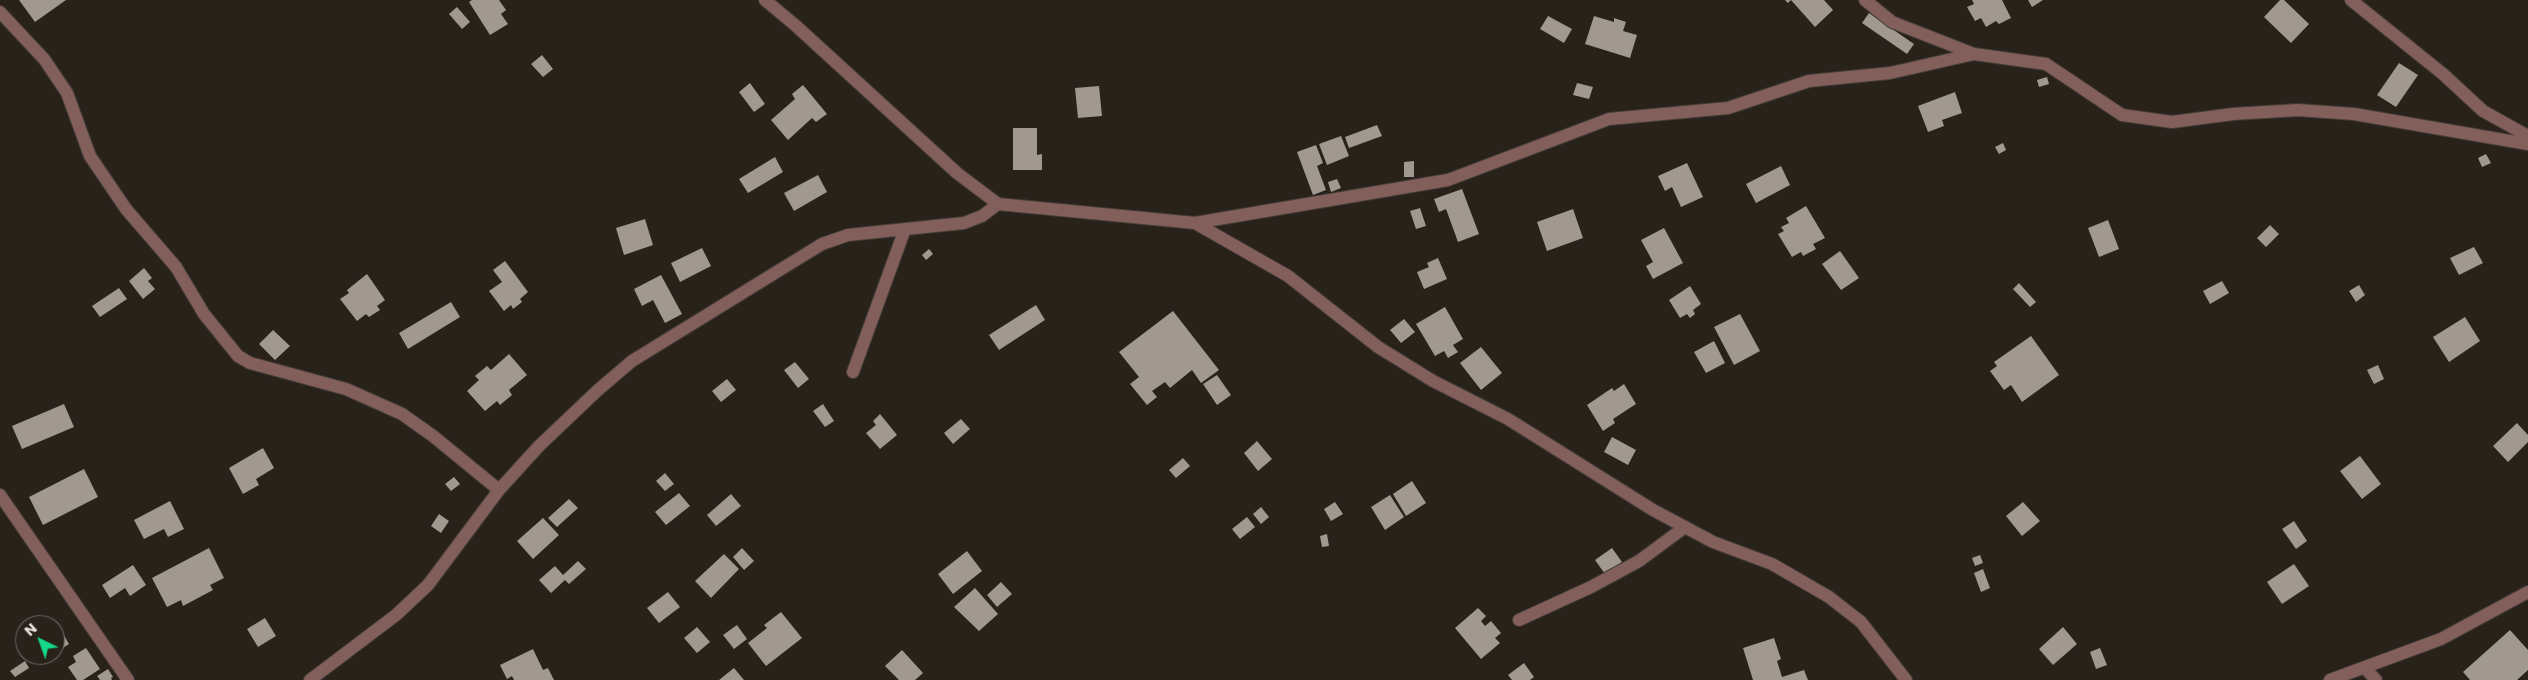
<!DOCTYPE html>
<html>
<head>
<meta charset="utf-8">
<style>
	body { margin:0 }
	#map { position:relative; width:2528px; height:680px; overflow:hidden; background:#29221b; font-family:Poppins,sans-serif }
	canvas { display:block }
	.north { position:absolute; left:15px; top:615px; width:50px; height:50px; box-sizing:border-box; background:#29221b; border:1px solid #756f69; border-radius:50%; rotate:318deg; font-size:14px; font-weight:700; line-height:20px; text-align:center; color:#e7e2de }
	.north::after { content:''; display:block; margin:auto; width:18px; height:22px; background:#14d989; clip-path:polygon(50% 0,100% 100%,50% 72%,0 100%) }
</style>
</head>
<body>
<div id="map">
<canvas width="2528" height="680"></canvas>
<div class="north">N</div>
</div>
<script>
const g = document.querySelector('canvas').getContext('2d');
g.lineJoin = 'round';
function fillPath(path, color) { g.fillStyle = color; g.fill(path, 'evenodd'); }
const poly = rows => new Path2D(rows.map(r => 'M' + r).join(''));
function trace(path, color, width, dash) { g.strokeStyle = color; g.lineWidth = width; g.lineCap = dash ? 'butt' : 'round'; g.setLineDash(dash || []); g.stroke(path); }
fillPath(poly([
	[19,0,66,0,35,22],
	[472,0,499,0,506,10,501,14,508,24,490,35,469,2],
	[1785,0,1824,0,1833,10,1815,27,1791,0,1788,3],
	[1972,0,2002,0,2011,18,1999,24,1996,21,1986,27,1981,18,1975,21,1967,7,1974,4],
	[2028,0,2043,0,2032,7],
	[2280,0,2284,0,2309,24,2291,43,2264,17],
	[457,7,470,22,462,29,449,14],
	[1869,13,1914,44,1907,54,1862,23],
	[1548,16,1572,29,1564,43,1540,29],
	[1594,16,1614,22,1614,18,1626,22,1623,31,1637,35,1630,58,1585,44],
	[542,55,553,69,543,77,531,64],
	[2399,63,2418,75,2396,107,2377,95],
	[2047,77,2049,84,2039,87,2037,80],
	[750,83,765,104,754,112,739,92],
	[1577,83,1593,87,1589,99,1573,95],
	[803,85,827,114,816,122,812,118,788,140,771,120,795,99,792,94],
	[1099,86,1102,116,1078,118,1075,88],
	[1955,92,1962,113,1942,120,1944,126,1928,132,1918,106],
	[1377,125,1382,136,1349,148,1345,137],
	[1013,128,1037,128,1037,155,1042,154,1042,170,1013,170],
	[1341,136,1349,156,1327,165,1319,144],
	[2003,143,2006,150,1999,154,1995,147],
	[1316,145,1323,163,1317,166,1326,190,1313,195,1297,152],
	[2486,154,2491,163,2482,167,2478,158],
	[775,157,783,172,748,193,739,179],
	[1414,161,1414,177,1404,177,1404,162],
	[1687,163,1703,197,1681,207,1672,187,1665,191,1658,176],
	[1781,166,1790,185,1756,203,1746,184],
	[818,175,827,192,794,211,784,193],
	[1337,179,1341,188,1331,192,1328,182],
	[1462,189,1479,234,1458,242,1446,209,1439,212,1434,199],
	[1806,206,1825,238,1813,244,1816,249,1803,256,1801,252,1792,257,1778,234,1784,231,1781,227,1789,223,1786,218],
	[1420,208,1426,226,1416,229,1410,211],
	[1573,209,1583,238,1547,251,1537,222],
	[645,219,653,245,624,255,616,228],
	[2108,220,2119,249,2099,257,2088,228],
	[2270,225,2279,234,2266,247,2257,238],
	[1664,228,1683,263,1653,279,1646,266,1653,262,1641,240],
	[2474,247,2483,263,2459,275,2450,258],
	[702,248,711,266,680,282,671,263],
	[929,249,933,254,926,260,922,255],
	[1840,251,1859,278,1841,290,1822,264],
	[1438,258,1447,279,1424,289,1417,272,1429,267,1427,263],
	[505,261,528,292,520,299,522,302,513,309,511,305,504,311,489,291,502,282,493,270],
	[144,268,152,278,148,281,155,289,143,299,129,281],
	[367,274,385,300,377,306,380,310,369,317,366,314,357,321,340,299,349,293,347,290],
	[661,275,682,314,665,323,653,300,642,306,634,289],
	[2222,281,2229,293,2210,304,2203,291],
	[2019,283,2036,302,2030,307,2013,289],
	[2359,285,2365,295,2356,302,2349,291],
	[1690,286,1701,304,1693,310,1695,314,1690,318,1687,314,1680,318,1669,300],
	[119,288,127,299,100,317,92,306],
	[451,302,460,317,408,349,399,333],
	[1036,305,1045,320,999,350,989,335],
	[1445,307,1463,339,1453,345,1458,352,1448,358,1444,351,1435,356,1416,324],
	[1173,311,1219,370,1201,383,1192,370,1170,388,1165,382,1152,391,1157,397,1147,405,1130,384,1139,377,1119,352],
	[1740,314,1760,351,1734,365,1714,327],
	[2465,317,2480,341,2449,362,2433,337],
	[1404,319,1415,332,1401,343,1390,330],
	[273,330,290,346,275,360,259,344],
	[2031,336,2059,375,2022,402,2011,385,2004,390,1990,371,1997,366,1994,362],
	[1714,341,1725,363,1706,373,1694,352],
	[1481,347,1502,373,1481,390,1460,363],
	[509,354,527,375,509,390,512,395,500,405,497,401,485,411,467,391,479,380,475,376,487,366,491,370],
	[795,362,809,379,798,388,784,370],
	[2378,365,2384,379,2374,384,2367,370],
	[1217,375,1231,395,1217,405,1203,384],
	[727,379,736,390,721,402,712,391],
	[1624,384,1636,404,1613,419,1615,423,1603,431,1587,405,1612,388,1614,391],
	[64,404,74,427,22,449,12,426],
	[823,404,834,421,825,427,813,411],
	[880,414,897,435,880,449,866,433,876,425,873,421],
	[961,419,970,429,953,444,944,433],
	[2517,423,2528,435,2528,442,2508,462,2493,446],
	[1612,437,1636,450,1628,465,1604,452],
	[1257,441,1272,459,1258,471,1244,453],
	[263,448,274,468,256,479,259,485,243,494,229,468],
	[2360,456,2381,484,2362,499,2340,471],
	[1183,458,1190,466,1176,478,1169,470],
	[84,469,98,497,43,525,29,497],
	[665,473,674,484,665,491,656,481],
	[454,477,460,484,451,491,445,484],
	[1412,481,1426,503,1406,516,1393,494],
	[679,493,690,506,666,525,655,512],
	[731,494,741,506,716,526,707,515],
	[1390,495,1404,517,1385,530,1371,507],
	[569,499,578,508,557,527,548,518],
	[170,501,184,529,168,537,164,529,144,539,134,520],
	[1335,502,1343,514,1331,521,1324,509],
	[2023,502,2040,521,2022,536,2006,516],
	[1261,507,1269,517,1261,524,1253,514],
	[439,514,449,521,441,533,431,526],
	[1247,517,1255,527,1240,539,1232,529],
	[543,518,559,535,533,559,517,541],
	[2294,521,2307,541,2296,549,2282,529],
	[1327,534,1329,546,1322,547,1320,536],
	[209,548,224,578,210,585,213,590,183,606,181,600,167,607,152,578],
	[742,548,754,561,744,570,733,557],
	[1612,548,1622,562,1605,574,1595,560],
	[967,551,982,571,953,594,938,574],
	[724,554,739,569,711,598,695,581],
	[1980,555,1983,563,1975,566,1972,558],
	[578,561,586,569,569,584,565,580,551,593,539,580,555,566,563,575],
	[2294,564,2309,586,2282,604,2267,582],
	[133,565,146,585,130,596,125,588,110,598,102,585],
	[1983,569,1990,588,1981,592,1974,573],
	[1001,582,1012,594,997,607,987,595],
	[975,588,998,614,979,631,954,607],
	[668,592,680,607,659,623,647,608],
	[1478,608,1486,616,1481,621,1485,626,1491,621,1501,633,1495,638,1500,643,1481,659,1455,628],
	[781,612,802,638,766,666,748,643,767,628,764,625],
	[265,618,276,636,258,647,247,629],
	[58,625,69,644,55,653,55,627],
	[737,625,747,639,734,649,723,635],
	[697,627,710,642,697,653,684,638],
	[2063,627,2077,644,2053,665,2039,649],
	[2510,630,2528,650,2528,670,2517,680,2470,680,2463,672],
	[1774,638,1781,659,1777,661,1782,677,1804,670,1808,680,1753,680,1743,648],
	[86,648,100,669,83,680,77,680,68,667,76,662,73,656],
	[2100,648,2107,665,2096,669,2090,652],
	[533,649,543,670,548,668,554,680,514,680,512,676,507,679,500,665],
	[902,650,923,673,915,680,899,680,885,666],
	[25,661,29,668,15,677,10,671],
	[1524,663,1534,677,1530,680,1512,680,1508,675],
	[734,668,744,680,719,680],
	[108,669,113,677,111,678,112,680,100,680,97,676]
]), '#a19990');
const minor = poly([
	[765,0,795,25,957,173,998,204,1195,223,1448,180,1609,119,1728,108,1809,81,1890,73,1974,54,2046,64,2122,115,2172,122,2233,114,2298,110,2354,114,2528,144],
	[1865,0,1892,22,1974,54],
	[2351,0,2443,74,2483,111,2528,136],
	[0,12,44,59,67,93,90,156,126,209,176,267,204,314,238,356,250,363,346,389,402,414,433,436,499,490],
	[1195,223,1288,276,1378,347,1433,381,1508,419,1653,510,1713,542,1772,564,1829,597,1861,622,1906,680],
	[853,372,905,229],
	[0,495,128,680],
	[1519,620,1591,587,1639,561,1685,527],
	[2365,668,2376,680],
	[310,680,396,615,428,585,499,490,539,446,598,390,632,361,822,244,848,235,964,223,982,216,998,204],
	[2330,680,2441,639,2528,592]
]);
trace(minor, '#443d36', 14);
trace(minor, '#835f5c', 12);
</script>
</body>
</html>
